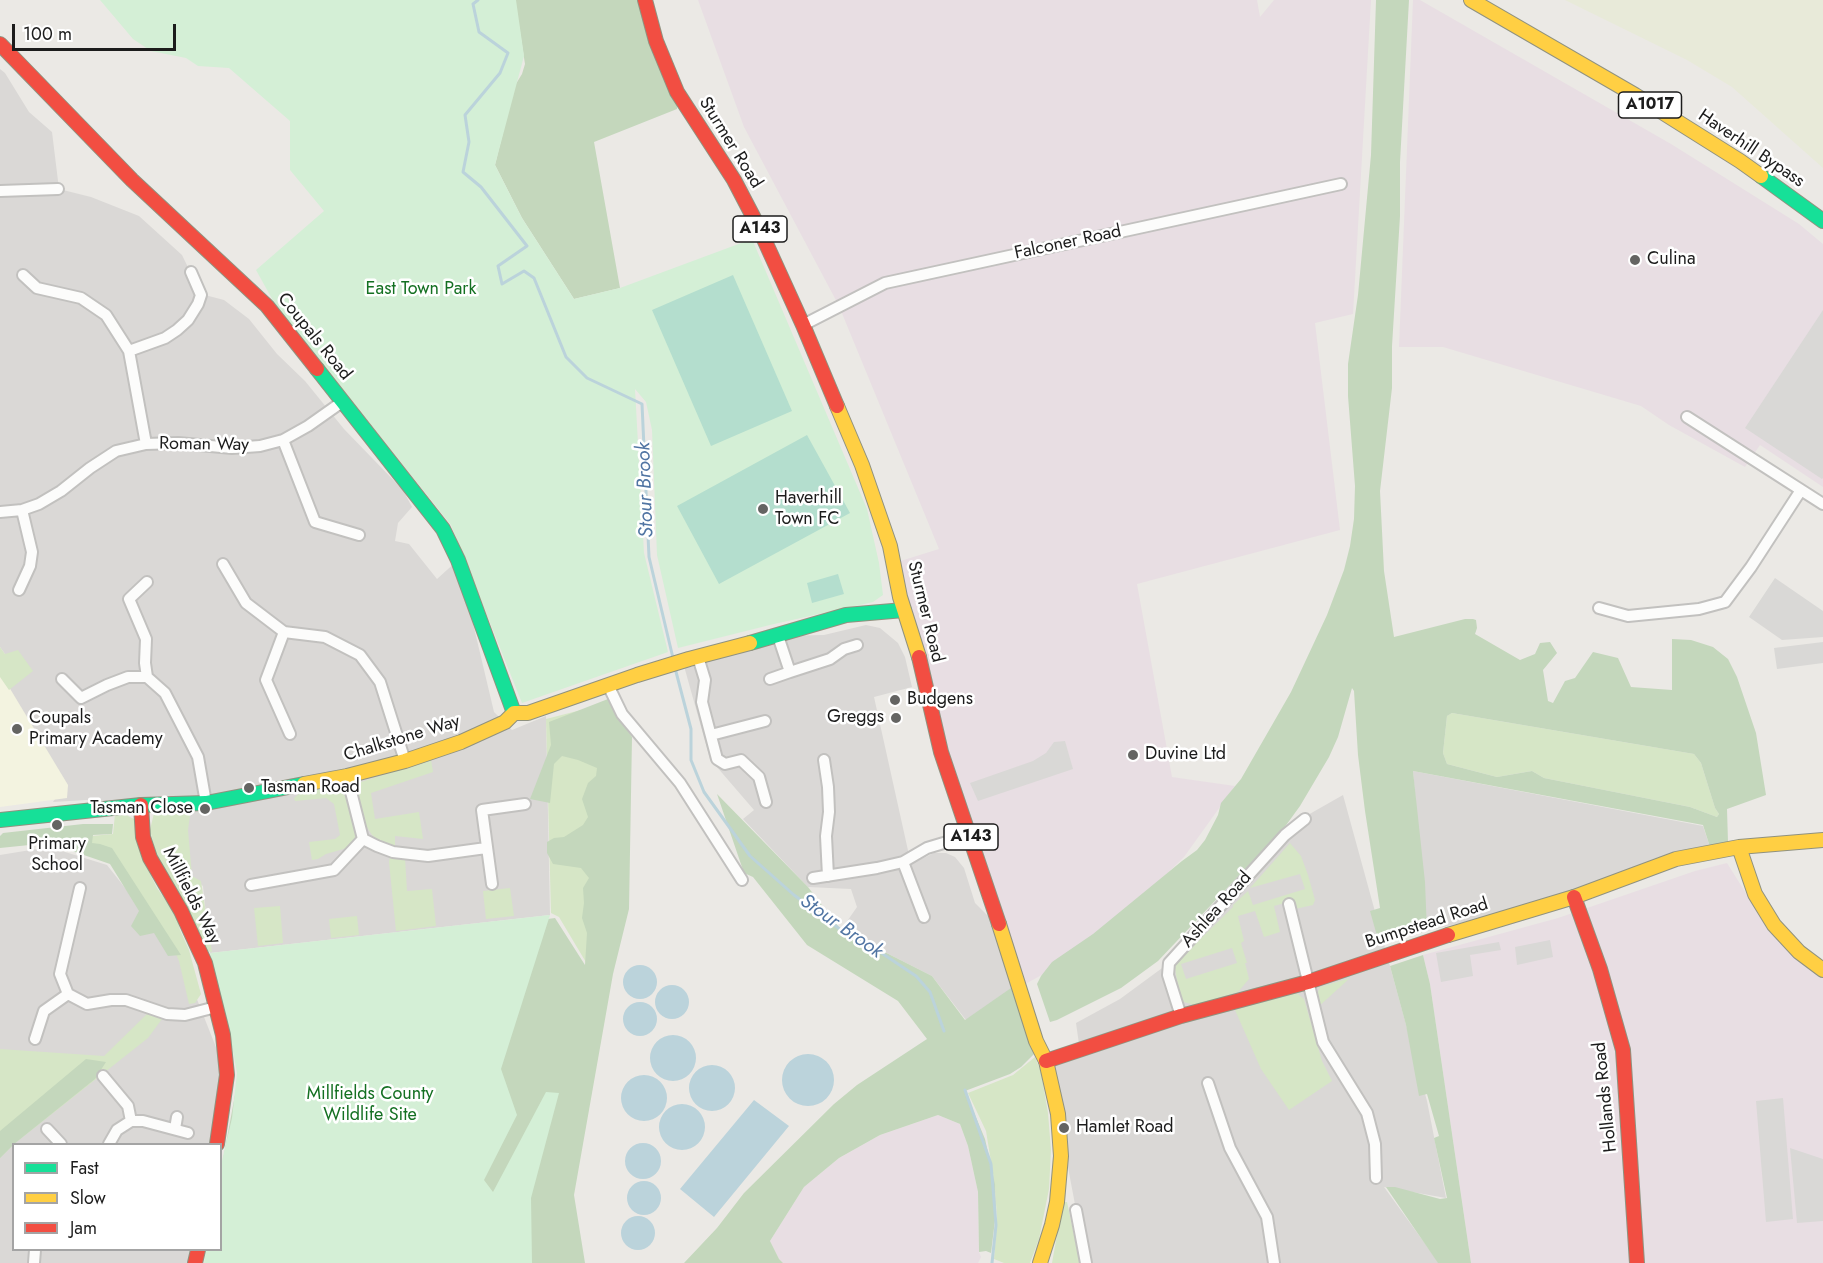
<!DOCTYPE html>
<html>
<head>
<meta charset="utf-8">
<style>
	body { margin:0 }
	#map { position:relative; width:1823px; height:1263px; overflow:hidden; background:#ebe9e5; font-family:Jost,sans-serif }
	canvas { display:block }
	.legend { position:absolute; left:12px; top:1143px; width:210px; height:108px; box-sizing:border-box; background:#fff; border:2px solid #a4a4a4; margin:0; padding:8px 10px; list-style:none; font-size:18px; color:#1c1c1c }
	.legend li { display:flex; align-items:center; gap:12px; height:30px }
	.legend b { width:30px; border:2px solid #a4a4a4 }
	.scale { position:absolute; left:12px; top:24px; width:164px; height:27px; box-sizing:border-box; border:3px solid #1c1c1c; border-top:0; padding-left:8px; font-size:18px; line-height:21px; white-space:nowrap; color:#1c1c1c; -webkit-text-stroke:4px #fff; paint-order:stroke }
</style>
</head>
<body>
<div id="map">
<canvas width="1823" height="1263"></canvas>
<ul class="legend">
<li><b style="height:8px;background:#16e098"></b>Fast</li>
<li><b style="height:8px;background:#ffcf43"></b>Slow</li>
<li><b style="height:8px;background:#f24e42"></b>Jam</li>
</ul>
<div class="scale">100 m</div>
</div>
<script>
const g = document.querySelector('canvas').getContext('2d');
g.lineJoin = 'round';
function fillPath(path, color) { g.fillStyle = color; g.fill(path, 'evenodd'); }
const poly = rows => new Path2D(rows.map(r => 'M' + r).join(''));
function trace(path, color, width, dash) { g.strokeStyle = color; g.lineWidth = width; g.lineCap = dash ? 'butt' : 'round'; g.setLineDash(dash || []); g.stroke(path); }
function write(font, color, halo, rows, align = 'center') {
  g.font = font + ' Jost,sans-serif'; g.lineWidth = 5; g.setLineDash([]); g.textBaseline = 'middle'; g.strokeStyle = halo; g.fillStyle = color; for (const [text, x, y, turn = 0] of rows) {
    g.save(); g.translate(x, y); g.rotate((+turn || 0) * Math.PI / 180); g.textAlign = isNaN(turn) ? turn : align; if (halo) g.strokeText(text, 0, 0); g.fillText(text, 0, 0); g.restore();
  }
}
fillPath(poly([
	[0,69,5,73,29,112,52,132,59,189,91,197,139,216,182,255,201,294,224,300,249,319,277,354,305,381,344,429,403,490,412,507,398,523,395,541,409,544,437,579,458,560,494,712,512,730,546,716,550,915,210,953,203,886,192,877,179,805,86,800,53,802,61,789,9,690,5,654,0,647],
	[866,625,880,628,898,643,905,657,912,687,874,697,911,864,934,853,946,853,955,857,964,868,975,903,999,927,1020,987,966,1020,932,976,841,930,857,907,851,889,808,887,743,819,754,810,710,759,684,666,778,636,824,635],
	[1413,771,1703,826,1710,847,1656,858,1572,892,1513,910,1427,931],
	[1343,795,1427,1101,1446,1198,1384,1187,1439,1263,1086,1263,1058,1114,1046,1061,1080,1051,1076,1023,1120,999,1169,963,1299,820],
	[49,847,107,865,181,959,227,1075,217,1144,14,1144,14,1250,197,1250,194,1263,0,1263,0,855]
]), '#dad8d6');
fillPath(poly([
	[698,0,1257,0,1260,17,1274,0,1371,0,1353,314,1315,323,1340,530,1137,584,1172,777,1235,786,1184,857,1092,947,1020,987,999,927,894,563,939,549,839,306,744,127],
	[1413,0,1420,0,1671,144,1799,224,1823,244,1823,487,1760,445,1745,467,1669,425,1641,406,1443,347,1399,347],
	[1727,863,1767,927,1792,954,1823,976,1823,1263,1471,1263,1430,984,1423,955,1558,918,1695,871],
	[938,1115,960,1124,968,1146,978,1192,979,1252,981,1257,978,1263,783,1263,779,1259,770,1241,804,1187,839,1158,880,1135]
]), '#e8dee3');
fillPath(poly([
	[0,672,68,785,67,798,0,807]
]), '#f3f3e0');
fillPath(poly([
	[1823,310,1823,478,1822,479,1745,428],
	[1775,578,1823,611,1823,637,1782,640,1749,617],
	[1823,642,1823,663,1777,669,1774,648],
	[1065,741,1073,769,978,801,970,783,1033,761,1046,753,1054,742],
	[1550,940,1553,957,1517,965,1515,947],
	[1499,942,1501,950,1470,955,1473,976,1441,982,1436,953],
	[1783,1098,1793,1219,1766,1222,1756,1101],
	[1790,1148,1823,1159,1823,1221,1797,1223]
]), '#d9d8d6');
fillPath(poly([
	[1565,0,1823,0,1823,168,1732,87,1687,60]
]), '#e8ead9');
fillPath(poly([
	[0,647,5,654,18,650,33,671,9,690,0,677],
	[581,710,607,731,587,964,559,917,551,913,546,719],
	[1452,713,1694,754,1701,763,1715,808,1719,814,1717,817,1690,807,1544,778,1532,771,1497,777,1447,764,1443,753,1447,716],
	[431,760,433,772,371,793,375,819,419,812,423,839,395,836,395,847,381,842,372,835,361,818,355,792,361,782],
	[327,788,338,789,345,796,356,835,353,842,347,848,326,854,318,859,312,860,309,842,335,839,340,835,334,804,326,798,295,801,294,798,301,792],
	[191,808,188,830,192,876,201,881,212,952,206,951,157,858,150,830,154,813,164,809],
	[115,814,124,814,134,819,138,828,139,845,144,862,157,888,176,915,180,930,189,950,201,994,195,1003,189,1004,179,961,169,939,133,883,91,846,91,836,113,834],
	[1290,843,1301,856,1308,875,1315,900,1313,905,1295,909,1292,901,1274,906,1280,932,1264,937,1255,911,1238,916,1244,941,1241,943,1247,963,1245,963,1249,979,1238,992,1194,1005,1184,1002,1181,998,1176,975,1175,969,1176,963,1233,907,1233,905,1248,891,1253,905,1305,889,1300,874,1250,888],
	[1232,948,1237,963,1186,979,1181,964],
	[390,856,405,858,407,891,432,889,436,926,396,931,389,862],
	[510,888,514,916,486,919,483,891],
	[280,906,283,943,258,946,254,908],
	[357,916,359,935,331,938,329,919],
	[1350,978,1317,1008,1315,999,1320,987],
	[1294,994,1298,994,1304,999,1322,1061,1332,1081,1289,1110,1261,1069,1235,1010],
	[147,1014,162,1019,148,1038,14,1144,0,1158,0,1049,104,1056],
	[1035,1057,1041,1072,1048,1113,1051,1150,1049,1189,1039,1239,1030,1263,1004,1263,994,1259,997,1220,995,1186,986,1131,968,1093,1013,1075],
	[1063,1202,1067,1202,1080,1263,1052,1263]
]), '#d6e6c6');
fillPath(poly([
	[515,0,645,0,677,92,677,109,594,142,620,288,574,299,522,218,495,165,514,87,522,74,525,64],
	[1376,0,1409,0,1400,162,1400,216,1392,346,1392,388,1380,491,1384,571,1394,637,1465,619,1473,619,1476,620,1477,628,1475,634,1520,660,1535,654,1540,643,1550,642,1557,653,1543,670,1548,701,1553,703,1565,681,1575,678,1593,652,1618,658,1631,687,1672,690,1672,639,1691,640,1713,647,1728,659,1737,677,1756,733,1766,795,1727,809,1728,842,1710,847,1703,825,1413,771,1425,882,1427,931,1379,943,1370,911,1380,908,1365,811,1358,755,1354,691,1352,688,1338,737,1329,757,1300,806,1284,828,1158,961,1121,988,1057,1020,1050,1022,1037,984,1041,976,1052,962,1093,934,1182,861,1197,850,1205,840,1218,815,1221,803,1241,779,1291,692,1327,615,1344,570,1350,546,1354,519,1355,486,1348,396,1348,364,1358,295,1371,155],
	[1452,713,1694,754,1701,763,1715,808,1719,814,1717,817,1690,807,1544,778,1532,771,1497,777,1447,764,1443,753,1447,716],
	[608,699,632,737,629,909,613,974,574,1195,585,1263,205,1263,220,1250,223,1160,239,1073,228,1018,212,966,215,957,460,931,555,918,585,965,587,933,582,918,584,903,583,888,589,878,581,868,553,864,547,853,547,842,554,838,564,837,583,825,588,817,582,799,588,783,596,776,597,768,578,760,562,756,554,764,550,803,530,799,551,745,549,722],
	[717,794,808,887,841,930,932,976,965,1020,1011,988,1034,1054,1021,1067,1010,1074,965,1091,985,1139,995,1184,996,1212,991,1253,986,1251,979,1252,978,1192,968,1146,960,1124,938,1115,880,1135,839,1158,804,1187,770,1241,779,1259,783,1263,684,1263,717,1228,744,1193,834,1104,857,1085,927,1039,898,1001,807,945,753,877,744,873],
	[83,824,113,824,112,834,93,835,92,843,100,844,112,848,181,955,168,956,154,933,140,936,131,926,139,911,110,864,49,843,0,848,0,836,3,833],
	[1423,955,1430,984,1471,1263,1438,1263,1386,1187,1395,1187,1440,1199,1447,1198,1434,1138,1439,1136,1427,1094,1419,1096,1406,1025,1390,966],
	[86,1059,106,1062,95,1079,14,1144,0,1158,0,1131]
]), '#c4d7bc');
fillPath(poly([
	[100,0,516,0,524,56,495,165,522,218,574,299,620,288,752,239,867,509,879,563,883,595,873,602,774,624,678,648,657,555,652,430,646,402,635,389,644,553,668,652,522,703,451,525,276,306,256,270,324,211,290,170,290,121,229,68,198,66,186,58,151,51,133,39],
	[550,915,501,1069,517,1115,484,1180,493,1192,546,1092,559,1093,531,1198,532,1263,204,1263,206,1250,220,1250,221,1165,232,1118,237,1073,227,1019,210,953]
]), '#d4efd6');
fillPath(poly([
	[733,275,792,411,711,446,652,310],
	[807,435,850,513,719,584,677,506],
	[838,574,844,594,812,603,807,583]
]), '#b4dece');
fillPath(poly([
	'623 982a17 17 0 1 1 34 0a17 17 0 1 1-34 0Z',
	'655 1002a17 17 0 1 1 34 0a17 17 0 1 1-34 0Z',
	'623 1019a17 17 0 1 1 34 0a17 17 0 1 1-34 0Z',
	'650 1058a23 23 0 1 1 46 0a23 23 0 1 1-46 0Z',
	'782 1080a26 26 0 1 1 52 0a26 26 0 1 1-52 0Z',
	'689 1088a23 23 0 1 1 46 0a23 23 0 1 1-46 0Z',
	'621 1098a23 23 0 1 1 46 0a23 23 0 1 1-46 0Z',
	[754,1100,789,1126,714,1217,680,1189],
	'659 1127a23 23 0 1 1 46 0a23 23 0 1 1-46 0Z',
	'625 1161a18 18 0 1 1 36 0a18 18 0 1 1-36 0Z',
	'627 1198a17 17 0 1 1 34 0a17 17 0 1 1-34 0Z',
	'621 1233a17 17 0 1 1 34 0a17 17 0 1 1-34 0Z'
]), '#bbd3db');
trace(poly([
	[478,0,473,4,479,32,508,53,500,73,465,115,469,142,463,172,481,187,527,246,498,266,502,284,524,271,534,278,566,357,587,378,642,404,649,557,673,658],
	[675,668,691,729,691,760,704,792,750,856,794,895,841,930,877,950,916,976,930,992,944,1031],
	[965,1090,991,1164,996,1225,992,1263]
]), '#bbd3db', 3);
const street = poly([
	[0,191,58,189],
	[23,275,37,288,81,298,106,315,129,351],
	[803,325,885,283,1341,184],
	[1687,417,1823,504],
	[283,440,315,522,359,535],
	[146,444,129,351,165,338,177,330,188,320,198,304,201,295,191,272],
	[0,512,22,510,39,504,61,491,90,468,116,451,146,444,178,443,232,448,260,446,283,440,308,426,342,402],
	[223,564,246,603,284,632,325,637,360,655,380,682,405,761],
	[19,590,30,566,32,552,22,510],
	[1599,608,1628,616,1699,609,1725,602,1751,567,1801,490],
	[284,632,266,680,290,734],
	[778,636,790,672,830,659,844,649,857,645],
	[698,657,705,680,702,702,717,759,725,764,741,760,759,777,766,802],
	[147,677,145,663,146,639,129,599,147,582],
	[62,679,81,698,107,685,128,677,147,677,165,693,198,757,206,803],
	[770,679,790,672],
	[608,685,622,714,680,783,742,880],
	[711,735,765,721],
	[824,760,828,787,829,812,826,836,828,876],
	[363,839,377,846,393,852,428,856,486,848],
	[903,862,924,917],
	[813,878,877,868,903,862,927,848,970,835],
	[492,884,482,810,525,804],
	[251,885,334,870,363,839,347,776],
	[80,888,60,974,68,994,87,1004,111,1000,126,1000,167,1014,185,1015,216,1007],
	[1289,904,1323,1042,1367,1113,1375,1144,1376,1178],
	[1181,1016,1168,975,1169,963,1285,835,1305,819],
	[35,1039,44,1011,68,994],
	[103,1076,128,1106,131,1121],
	[1208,1083,1230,1148,1267,1217,1274,1263],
	[47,1129,61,1144],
	[175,1129,177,1117],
	[109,1144,117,1130,131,1121,143,1121,188,1133],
	[1076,1210,1086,1263],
	[34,1263,35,1250]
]);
const fast = poly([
	[1761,176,1823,221],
	[317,369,443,529,458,560,514,713],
	[750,643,846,615,904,610],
	[0,820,141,805,206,803,304,784]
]);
const slow = poly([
	[1471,0,1635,95,1740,161,1761,176],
	[837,406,862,465,890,546,900,597,919,657],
	[304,784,347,776,405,761,461,742,505,722,514,713,528,713,637,675,689,659,750,643],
	[1739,847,1755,894,1774,925,1799,952,1823,970],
	[999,924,1036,1041,1046,1061,1058,1114,1061,1156,1057,1202,1052,1225,1040,1263],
	[1448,935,1574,897,1676,859,1739,847,1823,840]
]);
const jam = poly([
	[645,0,656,41,677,92,734,180,758,226,803,325,837,406],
	[0,44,132,180,267,306,317,369],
	[919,657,941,752,999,924],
	[141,805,143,837,150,858,181,911,205,963,223,1035,227,1075,217,1144],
	[1574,897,1600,969,1623,1050,1637,1263],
	[1046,1061,1181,1016,1308,982,1448,935],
	[195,1263,198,1250]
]);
trace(street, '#c2c1bf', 14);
trace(fast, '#90927f', 16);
trace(slow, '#90927f', 16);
trace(jam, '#90927f', 16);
trace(street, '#fcfcfb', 10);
trace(fast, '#16e098', 14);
trace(slow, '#ffcf43', 14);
trace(jam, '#f24e42', 14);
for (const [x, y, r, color] of [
	[1635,260,6,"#646462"],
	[763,509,6,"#646462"],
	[895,700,6,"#646462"],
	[896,718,6,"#646462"],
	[17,729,6,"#646462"],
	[1133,755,6,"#646462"],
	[249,788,6,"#646462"],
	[205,809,6,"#646462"],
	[57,825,6,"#646462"],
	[1064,1128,6,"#646462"]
]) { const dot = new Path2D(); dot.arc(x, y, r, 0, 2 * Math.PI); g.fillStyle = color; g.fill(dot); trace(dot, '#fff', 2); }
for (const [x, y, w] of [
	[1650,105,63],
	[760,229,54],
	[971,837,54]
]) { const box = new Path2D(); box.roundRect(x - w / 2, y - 13, w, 26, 4.5); g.fillStyle = '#fff'; g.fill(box); trace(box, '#1c1c1c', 1.5); }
write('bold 16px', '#1c1c1c', null, [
	["A1017",1650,105],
	["A143",760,229],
	["A143",971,837]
]);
write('18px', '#1c1c1c', '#fff', [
	["Sturmer Road",730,143,58],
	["Haverhill Bypass",1751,149,34],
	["Falconer Road",1068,243,-12],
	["Coupals Road",314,337,51],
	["Roman Way",204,445,1],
	["Sturmer Road",925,612,76],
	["Chalkstone Way",402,739,-17],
	["Millfields Way",191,896,63],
	["Ashlea Road",1217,910,-48],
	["Bumpstead Road",1427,924,-18],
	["Hollands Road",1606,1097,-96]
]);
write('18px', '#1c1c1c', '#fff', [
	["Culina",1647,260],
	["Haverhill",775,499],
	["Town FC",775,520],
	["Budgens",907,700],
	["Greggs",884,718,"right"],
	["Coupals",29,719],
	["Primary Academy",29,740],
	["Duvine Ltd",1145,755],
	["Tasman Road",261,788],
	["Tasman Close",193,809,"right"],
	["Primary",57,845,"center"],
	["School",57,866,"center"],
	["Hamlet Road",1076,1128]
], 'left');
write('18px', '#147022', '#fff', [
	["East Town Park",421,290],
	["Millfields County",370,1095],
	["Wildlife Site",370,1116]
]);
write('italic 20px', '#5175a3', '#fff', [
	["Stour Brook",646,490,-92],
	["Stour Brook",841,927,35]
]);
</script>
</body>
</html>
